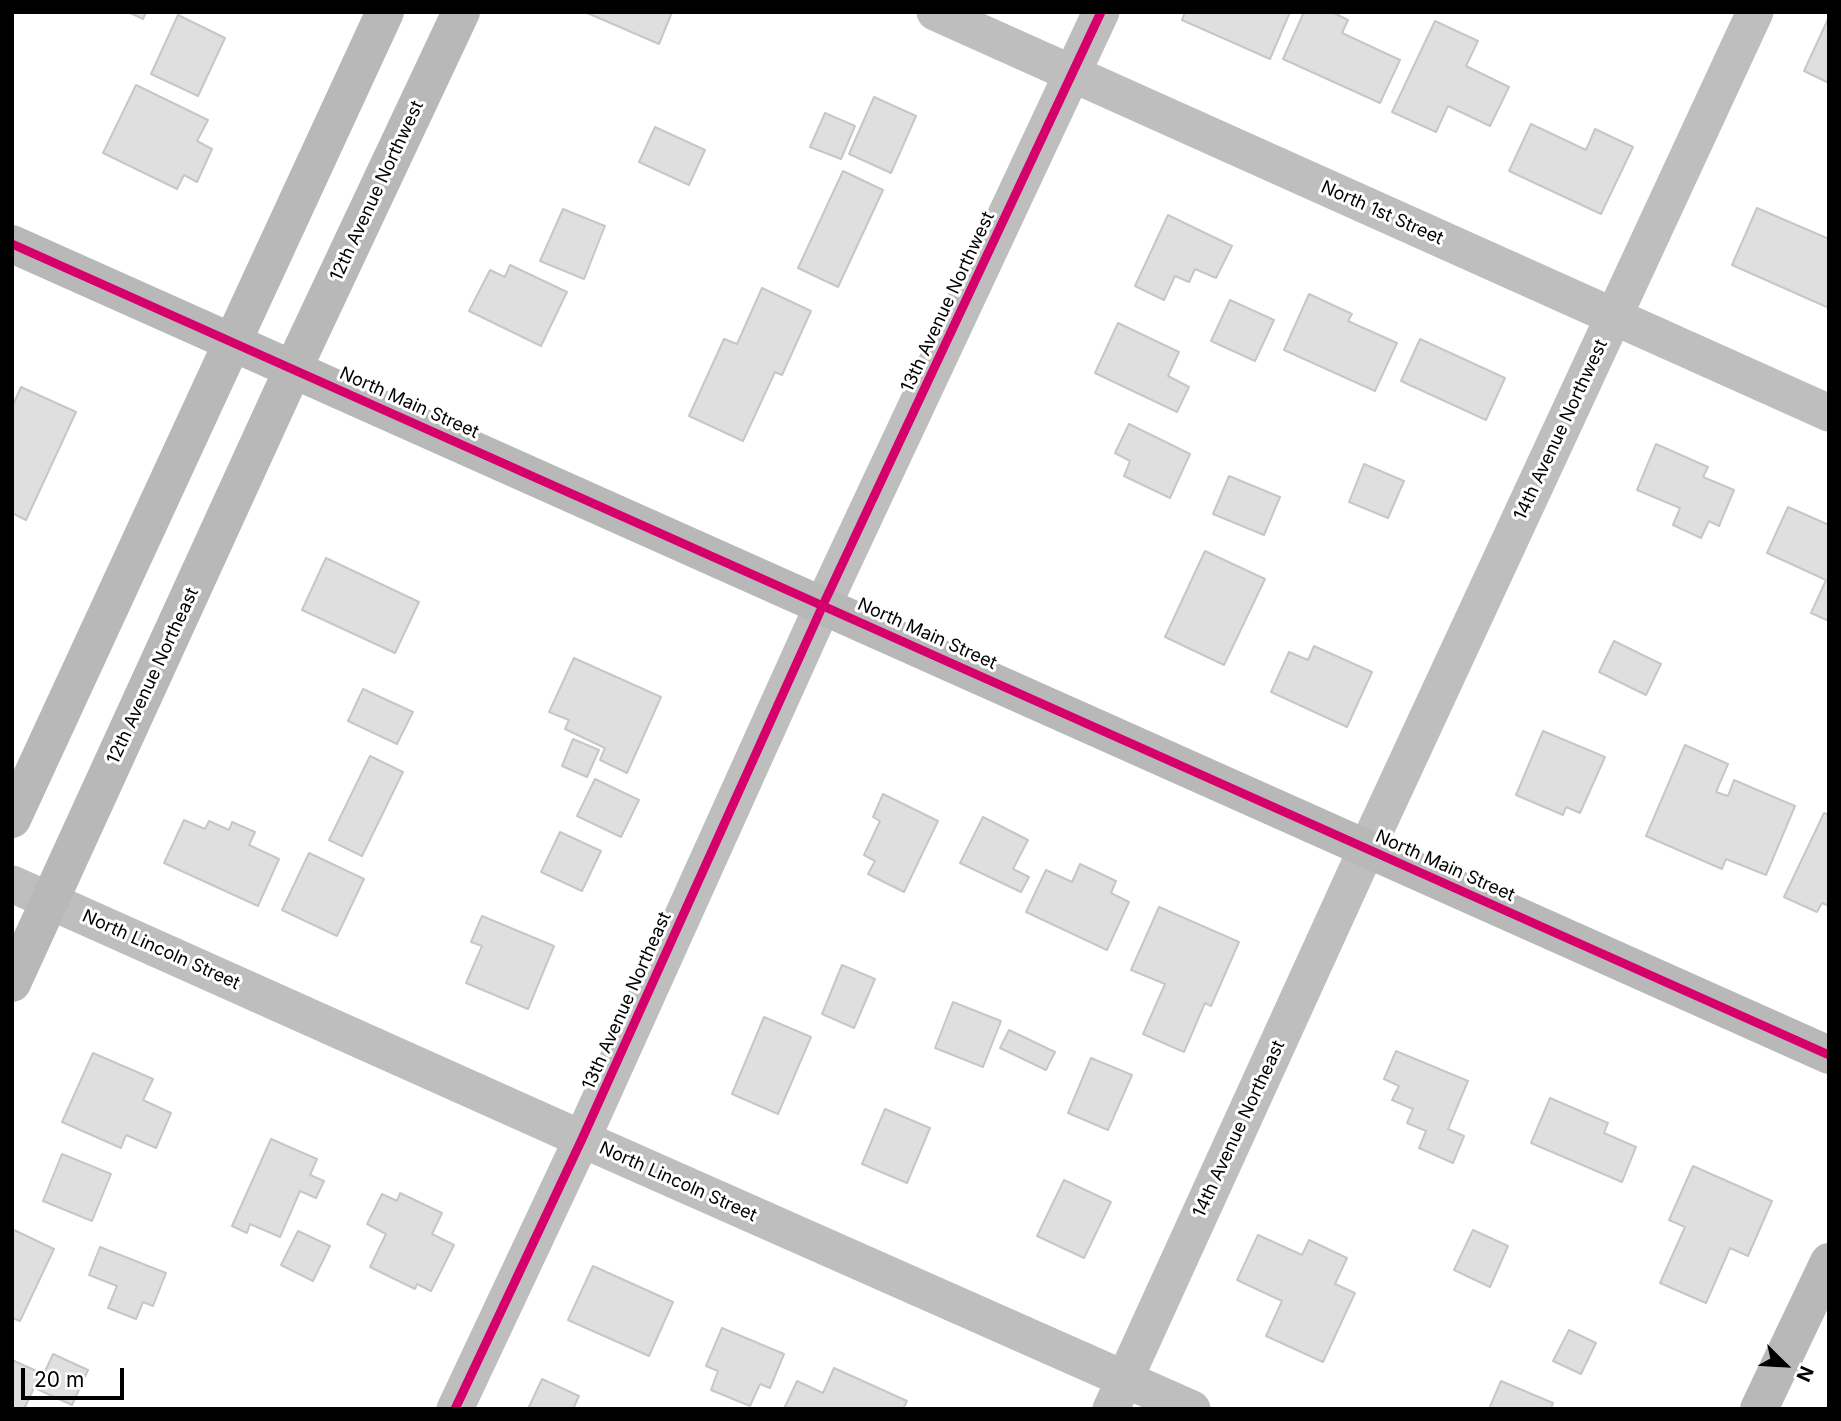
<!DOCTYPE html>
<html>
<head>
<meta charset="utf-8">
<style>
	body { margin:0 }
	#map { position:relative; width:1841px; height:1421px; overflow:hidden; background:#fff; font-family:Inter,sans-serif }
	canvas { display:block }
	.frame { position:absolute; inset:0; border:14px solid #000; pointer-events:none }
	.north { position:absolute; left:1750px; top:1330px; width:70px; height:70px; -webkit-text-stroke:5px #fff; paint-order:stroke; rotate:114deg; font-size:19px; font-weight:700; line-height:28px; text-align:center; color:#000 }
	.north::after { content:''; display:block; margin:auto; width:24px; height:32px; background:#000; clip-path:polygon(50% 0,100% 100%,50% 72%,0 100%) }
	.scale { position:absolute; left:21px; top:1368px; width:103px; height:32px; box-sizing:border-box; border:4px solid #000; border-top:0; padding-left:9px; font-size:21px; line-height:24px; white-space:nowrap; color:#000; -webkit-text-stroke:5px #fff; paint-order:stroke }
</style>
</head>
<body>
<div id="map">
<canvas width="1841" height="1421"></canvas>
<div class="frame"></div>
<div class="north">N</div>
<div class="scale">20 m</div>
</div>
<script>
const g = document.querySelector('canvas').getContext('2d');
g.lineJoin = 'round';
function fillPath(path, color) { g.fillStyle = color; g.fill(path, 'evenodd'); }
const poly = rows => new Path2D(rows.map(r => 'M' + r).join(''));
function trace(path, color, width, dash) { g.strokeStyle = color; g.lineWidth = width; g.lineCap = dash ? 'butt' : 'round'; g.setLineDash(dash || []); g.stroke(path); }
function write(font, color, halo, rows, align = 'center') {
  g.font = font + ' Inter,sans-serif'; g.lineWidth = 6; g.setLineDash([]); g.textBaseline = 'middle'; g.strokeStyle = halo; g.fillStyle = color; for (const [text, x, y, turn = 0] of rows) {
    g.save(); g.translate(x, y); g.rotate((+turn || 0) * Math.PI / 180); g.textAlign = isNaN(turn) ? turn : align; if (halo) g.strokeText(text, 0, 0); g.fillText(text, 0, 0); g.restore();
  }
}
const building = poly([
	[128,12,146,12,143,19,128,12],
	[585,12,672,12,659,44,585,12],
	[1185,12,1290,12,1270,59,1182,20,1185,12],
	[1304,12,1332,12,1348,20,1342,33,1400,60,1380,103,1283,59,1304,12],
	[178,15,225,38,198,96,151,74,178,15],
	[1829,17,1829,83,1804,71,1829,17],
	[1435,21,1478,41,1466,66,1509,87,1490,126,1448,106,1436,132,1392,112,1435,21],
	[136,85,208,120,197,141,212,149,197,182,184,175,177,189,103,153,136,85],
	[874,97,916,116,891,173,849,154,874,97],
	[825,113,855,126,841,159,810,147,825,113],
	[1531,124,1586,150,1595,129,1633,147,1601,214,1509,171,1531,124],
	[655,127,705,150,689,185,639,162,655,127],
	[843,171,883,190,838,287,798,268,843,171],
	[1757,208,1829,239,1829,308,1732,265,1757,208],
	[563,209,605,226,584,279,540,261,563,209],
	[1168,215,1232,246,1216,278,1195,269,1189,282,1175,276,1164,300,1135,286,1168,215],
	[510,265,567,292,541,346,469,311,490,270,505,277,510,265],
	[762,288,811,311,782,375,775,372,743,441,689,416,724,339,737,344,762,288],
	[1309,294,1352,314,1348,321,1397,343,1375,391,1284,350,1309,294],
	[1230,300,1274,320,1255,361,1211,341,1230,300],
	[1118,323,1179,352,1168,376,1189,387,1177,412,1095,373,1118,323],
	[1420,339,1505,378,1486,420,1401,381,1420,339],
	[21,387,76,412,26,520,12,513,12,407,21,387],
	[1129,424,1190,454,1170,498,1124,476,1130,461,1115,453,1129,424],
	[1656,444,1708,467,1703,477,1734,490,1719,526,1709,521,1701,538,1673,525,1680,508,1637,490,1656,444],
	[1364,464,1404,481,1388,518,1349,502,1364,464],
	[1229,476,1280,497,1264,535,1213,514,1229,476],
	[1788,507,1829,525,1829,621,1811,613,1826,580,1767,553,1788,507],
	[1205,551,1265,579,1224,665,1165,637,1205,551],
	[326,558,419,602,395,653,302,610,326,558],
	[1614,641,1661,664,1646,695,1599,672,1614,641],
	[1314,646,1372,672,1347,727,1271,692,1289,652,1308,660,1314,646],
	[574,658,661,697,627,773,600,760,605,748,565,729,569,720,549,712,574,658],
	[363,689,413,712,397,744,348,721,363,689],
	[1543,731,1605,757,1580,813,1566,807,1563,815,1516,795,1543,731],
	[573,739,599,750,587,777,562,766,573,739],
	[1685,745,1728,764,1716,792,1728,796,1734,780,1795,806,1766,875,1726,859,1722,869,1646,836,1685,745],
	[370,756,403,772,362,856,329,840,370,756],
	[595,779,639,800,621,837,577,816,595,779],
	[883,794,938,821,904,892,868,874,875,861,864,855,880,821,873,817,883,794],
	[1824,813,1829,815,1829,906,1822,903,1817,912,1784,897,1824,813],
	[983,817,1028,840,1013,869,1029,877,1021,892,960,863,983,817],
	[184,820,205,829,209,821,229,830,232,822,255,832,249,845,279,859,258,906,164,863,184,820],
	[560,832,601,851,582,891,541,872,560,832],
	[309,853,364,879,337,936,282,910,309,853],
	[1080,864,1116,881,1111,893,1129,902,1107,950,1026,912,1046,870,1072,882,1080,864],
	[1159,907,1239,942,1211,1006,1205,1003,1184,1052,1143,1034,1165,984,1131,970,1159,907],
	[482,916,554,946,528,1009,466,983,482,946,471,942,482,916],
	[842,965,875,979,854,1028,822,1014,842,965],
	[953,1002,1001,1021,983,1067,935,1048,953,1002],
	[764,1017,811,1037,778,1114,732,1094,764,1017],
	[1009,1030,1055,1052,1046,1070,1000,1048,1009,1030],
	[1396,1051,1468,1081,1448,1129,1464,1136,1453,1163,1419,1148,1426,1131,1407,1123,1413,1109,1392,1100,1399,1086,1384,1079,1396,1051],
	[93,1053,153,1079,143,1100,171,1113,156,1148,126,1135,121,1148,62,1122,93,1053],
	[1091,1058,1132,1075,1108,1130,1068,1113,1091,1058],
	[1550,1098,1608,1123,1604,1133,1636,1147,1622,1182,1531,1143,1550,1098],
	[885,1109,930,1128,907,1183,862,1164,885,1109],
	[271,1139,317,1159,310,1175,324,1181,316,1198,300,1191,280,1237,250,1224,247,1233,232,1226,271,1139],
	[62,1154,111,1174,92,1221,43,1201,62,1154],
	[1693,1166,1772,1201,1748,1256,1730,1248,1706,1303,1660,1283,1685,1227,1669,1220,1693,1166],
	[1064,1180,1111,1202,1084,1258,1037,1236,1064,1180],
	[400,1193,442,1213,432,1234,454,1245,431,1291,417,1284,415,1289,370,1267,386,1234,367,1224,382,1194,397,1201,400,1193],
	[14,1230,54,1249,20,1321,12,1318,12,1234,14,1230],
	[1473,1230,1508,1246,1490,1287,1454,1270,1473,1230],
	[298,1231,330,1246,313,1281,281,1265,298,1231],
	[1258,1235,1302,1255,1309,1240,1347,1258,1335,1284,1355,1293,1323,1362,1266,1336,1282,1301,1237,1280,1258,1235],
	[100,1247,166,1273,153,1306,143,1302,136,1319,108,1308,117,1286,89,1275,100,1247],
	[593,1266,673,1302,649,1356,568,1320,593,1266],
	[722,1328,784,1354,770,1388,760,1384,750,1406,711,1390,718,1371,706,1366,722,1328],
	[1569,1330,1596,1343,1581,1374,1553,1361,1569,1330],
	[53,1354,88,1370,72,1405,37,1389,53,1354],
	[12,1360,41,1373,24,1409,12,1409,12,1360],
	[834,1368,907,1401,903,1409,784,1409,797,1381,823,1393,834,1368],
	[542,1379,579,1396,573,1409,528,1409,542,1379],
	[1501,1381,1553,1403,1551,1409,1489,1409,1501,1381]
]);
fillPath(building, '#dfdfdf');
trace(building, '#c7c7c7', 2);
trace(poly([
	[935,12,1829,413],
	[12,884,582,1139,1192,1409],
	[455,1409,582,1139,823,605,1101,12],
	[1111,1409,1367,848,1755,12]
]), '#bebebe', 37);
trace(poly([
	[12,244,1829,1055],
	[12,819,385,12],
	[12,983,293,369,461,12],
	[1759,1409,1829,1262]
]), '#b8b8b8', 38);
trace(poly([
	[12,244,1829,1055],
	[455,1409,582,1139,823,605,1101,12]
]), '#d6006c', 9);
write('18px', '#000', '#fff', [
	["12th Avenue Northwest",377,191,-65],
	["North 1st Street",1382,213,24],
	["13th Avenue Northwest",948,302,-65],
	["North Main Street",409,403,24],
	["14th Avenue Northwest",1561,430,-65],
	["North Main Street",927,634,24],
	["12th Avenue Northeast",153,676,-65],
	["North Main Street",1445,866,24],
	["North Lincoln Street",161,950,24],
	["13th Avenue Northeast",627,1001,-66],
	["14th Avenue Northeast",1239,1129,-65],
	["North Lincoln Street",678,1182,24]
]);
</script>
</body>
</html>
